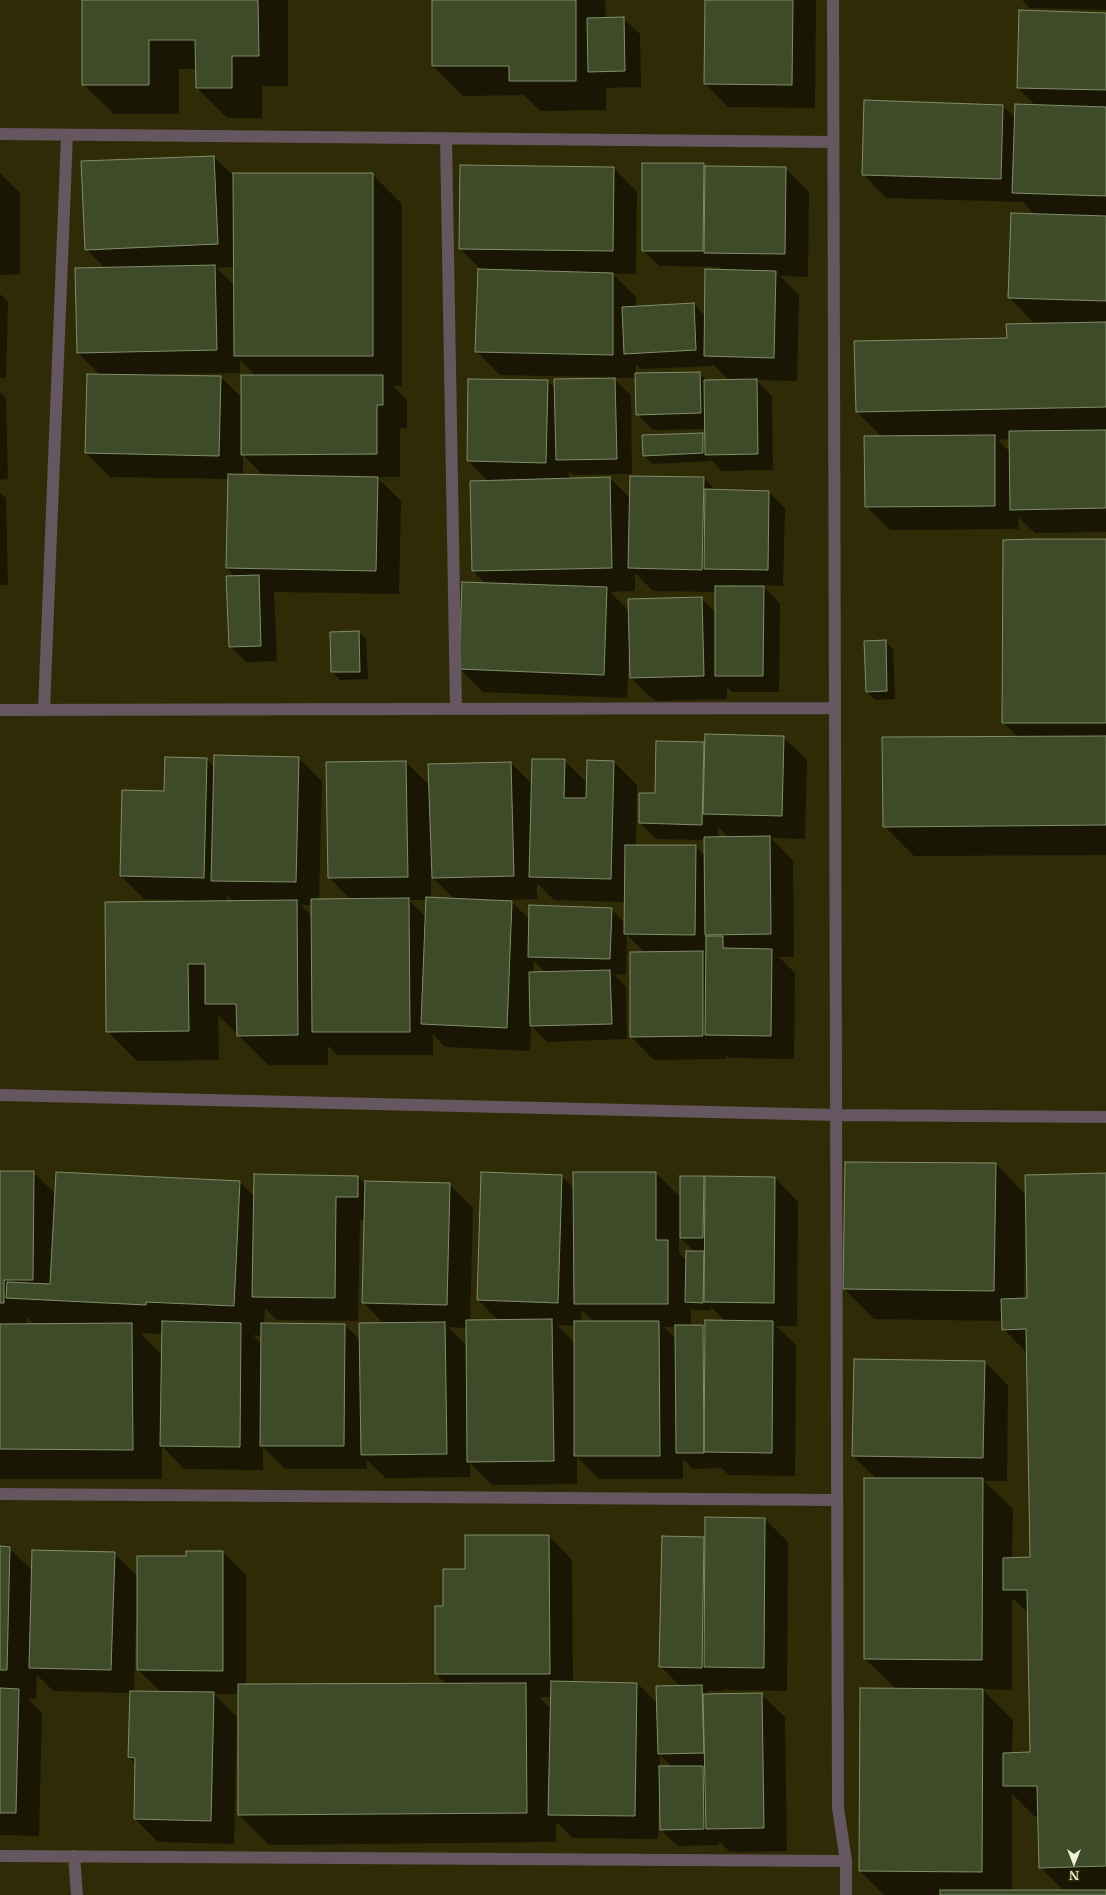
<!DOCTYPE html>
<html>
<head>
<meta charset="utf-8">
<style>
	body { margin:0 }
	#map { position:relative; width:1106px; height:1895px; overflow:hidden; background:#2f2b06; font-family:"Libre Baskerville",serif }
	canvas { display:block }
	.north { position:absolute; left:1054px; top:1843px; width:40px; height:40px; -webkit-text-stroke:3px #2f2b06; paint-order:stroke; rotate:180deg; font-size:11px; font-weight:700; line-height:16px; text-align:center; color:#f0efda }
	.north::after { content:''; display:block; margin:auto; width:14px; height:18px; background:#f0efda; clip-path:polygon(50% 0,100% 100%,50% 72%,0 100%) }
</style>
</head>
<body>
<div id="map">
<canvas width="1106" height="1895"></canvas>
<div class="north">N</div>
</div>
<script>
const g = document.querySelector('canvas').getContext('2d');
g.lineJoin = 'round';
function fillPath(path, color) { g.fillStyle = color; g.fill(path, 'evenodd'); }
const poly = rows => new Path2D(rows.map(r => 'M' + r).join(''));
function trace(path, color, width, dash) { g.strokeStyle = color; g.lineWidth = width; g.lineCap = dash ? 'butt' : 'round'; g.setLineDash(dash || []); g.stroke(path); }
fillPath(poly([
	[83,0,288,0,288,86,262,86,262,118,227,118,197,88,197,69,179,69,179,114,114,114,83,84],
	[433,0,605,0,606,19,623,18,640,34,641,87,606,88,606,110,540,111,524,95,463,96,433,66],
	[706,0,816,0,815,108,728,107,705,83],
	[1022,0,1106,0,1106,10,1030,8],
	[1106,14,1106,532,1035,533,1018,517,1019,529,890,530,866,506,882,437,857,412,1057,324,1057,322,1033,322,1010,298,1035,215,1023,202,886,198,863,174,1003,106,1015,118,1036,106,1018,88],
	[1010,439,1010,452,998,440],
	[214,157,235,177,372,174,402,204,402,386,393,386,407,400,407,428,400,428,400,477,377,477,401,501,399,594,274,592,277,661,246,662,230,646,235,577,227,568,229,479,110,477,86,453,88,375,100,375,78,353,105,268,86,249],
	[235,267,235,286,217,268],
	[240,360,256,376,242,398,221,377,165,376,165,374,240,373],
	[243,455,263,475,243,475],
	[703,164,706,167,785,168,809,192,808,277,780,276,799,295,797,381,756,380,772,396,773,470,722,471,711,459,711,461,652,464,644,456,702,434,706,437,706,429,653,430,637,414,636,378,613,378,631,395,632,474,574,475,569,471,569,479,610,478,631,499,704,478,716,491,769,492,785,508,783,586,762,585,780,603,779,692,732,692,727,687,727,699,655,701,631,678,630,652,629,652,627,698,483,692,460,669,486,584,473,571,488,481,468,461,548,381,556,389,600,379,600,377,500,375,476,351,482,270,460,249,614,168,637,192,636,274,613,274,636,297,636,307,694,304,705,316,723,271,720,267,659,266,643,250],
	[711,363,729,380,707,381,699,373,636,374,636,364,641,369,712,366],
	[635,573,653,591,716,592,716,613,701,598,629,611,610,592,635,591],
	[726,585,736,585,736,587,726,587],
	[0,173,20,193,20,274,0,275],
	[0,294,8,302,6,378,0,378],
	[0,392,6,398,8,479,0,480],
	[0,493,6,498,8,585,0,585],
	[1106,540,1106,855,914,856,884,826,1019,738,1003,722],
	[359,632,366,639,368,679,340,680,332,672],
	[885,641,893,649,895,699,875,700,867,692],
	[783,737,807,760,805,839,771,838,793,861,794,957,779,957,795,973,794,1059,729,1058,726,1055,726,1059,654,1060,631,1037,644,952,627,935,626,975,614,974,626,987,627,1039,547,1042,531,1025,530,1051,445,1047,433,1034,433,1055,337,1055,328,1046,328,1065,268,1065,218,1015,219,1060,137,1061,107,1031,188,902,188,900,144,899,121,876,165,792,206,759,214,767,299,758,322,782,319,900,351,900,329,877,406,762,430,786,511,763,532,784,564,760,588,784,614,762,637,785,636,846,696,846,705,856,705,840,656,839,640,823,656,794,704,743,706,745],
	[718,827,729,838,718,838],
	[431,876,454,899,431,898],
	[537,883,554,900,625,902,625,923,611,909,530,920,512,902,505,902,505,900,537,899],
	[227,895,233,902,227,902],
	[409,900,427,900,426,917],
	[301,905,312,905,313,917],
	[534,961,545,972,533,973],
	[846,1163,996,1164,1026,1195,1106,1174,1106,1895,884,1895,860,1871,896,1689,865,1659,877,1479,853,1456,985,1362,1008,1386,1007,1481,984,1481,1013,1509,1012,1558,1031,1558,1027,1353,1003,1329,1003,1321,874,1319,844,1289],
	[1025,1233,1027,1233,1028,1299,1024,1299],
	[1012,1598,1029,1614,1031,1753,1012,1754,1013,1720,982,1689,1012,1690],
	[1012,1794,1034,1816,1038,1816,1040,1867,1064,1891,1012,1891],
	[0,1172,33,1172,56,1194,240,1182,255,1197,357,1177,366,1185,449,1184,473,1208,470,1321,498,1320,478,1300,482,1173,562,1176,574,1188,656,1173,681,1198,703,1177,706,1180,706,1177,775,1178,798,1202,797,1326,776,1326,796,1345,795,1476,729,1475,719,1466,719,1468,693,1469,683,1459,683,1479,599,1479,577,1457,577,1484,492,1485,470,1463,470,1477,386,1478,367,1460,367,1469,285,1469,263,1447,263,1470,184,1469,162,1446,162,1479,0,1479],
	[360,1220,365,1220,363,1302,384,1324,360,1340,345,1325,264,1324,265,1308,277,1320,358,1321],
	[679,1237,695,1252,686,1260,679,1253],
	[691,1307,694,1310,711,1310,711,1307,725,1321,706,1330,702,1326,691,1326],
	[582,1310,594,1322,581,1322],
	[27,1317,34,1324,27,1325],
	[557,1325,575,1326,575,1343],
	[448,1327,467,1328,467,1346],
	[664,1327,676,1327,676,1339],
	[140,1333,163,1334,162,1355],
	[253,1335,262,1336,262,1345],
	[765,1519,788,1542,787,1691,728,1690,725,1687,725,1691,707,1691,710,1694,761,1694,785,1717,787,1851,730,1852,719,1841,719,1845,678,1846,661,1830,661,1799,659,1799,658,1839,573,1838,556,1822,556,1842,269,1845,239,1815,239,1694,214,1694,237,1717,234,1844,158,1842,135,1819,136,1764,129,1757,130,1693,53,1691,37,1675,36,1699,28,1699,42,1713,39,1836,0,1835,0,1547,9,1548,33,1571,114,1553,138,1577,187,1557,223,1552,246,1575,246,1685,446,1684,436,1674,444,1607,466,1570,549,1536,572,1560,573,1682,637,1683,658,1704,680,1686,660,1666,703,1538,706,1540],
	[136,1623,138,1623,138,1670,161,1692,134,1692],
	[539,1697,551,1697,551,1709],
	[660,1755,672,1767,660,1767]
]), '#0007');
const building = poly([
	[82,0,258,0,259,56,232,56,232,88,196,88,195,40,149,40,149,85,82,85,82,0],
	[432,0,576,0,576,81,509,81,509,66,432,66,432,0],
	[705,0,793,0,792,85,704,84,705,0],
	[1019,10,1106,13,1106,90,1017,88,1019,10],
	[624,17,625,71,588,72,587,18,624,17],
	[864,100,1003,105,1001,179,862,175,864,100],
	[1015,104,1106,107,1106,196,1012,193,1015,104],
	[214,156,218,244,85,250,81,161,214,156],
	[642,163,704,163,703,251,642,251,642,163],
	[460,165,614,167,613,251,459,249,460,165],
	[705,166,786,167,785,254,704,253,705,166],
	[233,173,373,173,373,356,234,356,233,173],
	[1011,213,1106,216,1106,301,1008,298,1011,213],
	[215,265,217,350,77,353,75,268,215,265],
	[478,269,613,273,613,355,475,352,478,269],
	[705,269,776,271,774,358,704,356,705,269],
	[694,303,696,350,624,354,622,307,694,303],
	[1106,322,1106,407,856,412,854,341,1007,338,1006,324,1106,322],
	[700,372,701,413,636,415,635,373,700,372],
	[87,374,221,376,219,456,85,453,87,374],
	[241,375,383,375,383,405,377,405,377,454,241,455,241,375],
	[615,378,617,459,556,460,554,379,615,378],
	[468,379,548,380,546,463,467,461,468,379],
	[757,379,758,454,705,455,704,380,757,379],
	[1106,430,1106,508,1010,510,1009,431,1106,430],
	[703,433,703,453,643,456,642,435,703,433],
	[995,435,995,506,865,507,864,436,995,435],
	[228,474,378,477,376,571,226,568,228,474],
	[630,476,704,477,702,570,628,568,630,476],
	[610,477,612,568,472,571,470,481,610,477],
	[705,489,769,491,768,570,704,569,705,489],
	[1034,539,1106,539,1106,723,1002,723,1003,540,1034,539],
	[259,575,261,646,229,647,226,576,259,575],
	[462,582,607,587,604,675,459,669,462,582],
	[715,586,764,586,763,676,715,676,715,586],
	[702,597,704,676,630,678,628,599,702,597],
	[359,631,360,672,331,672,330,632,359,631],
	[886,640,887,691,866,692,864,641,886,640],
	[705,734,784,736,782,816,703,814,705,734],
	[1106,736,1106,825,883,827,882,737,1106,736],
	[656,741,704,742,702,825,639,823,639,793,655,793,656,741],
	[214,755,299,757,296,882,211,881,214,755],
	[165,757,207,758,204,878,120,876,122,790,164,791,165,757],
	[532,759,565,759,564,798,586,798,587,760,614,761,611,879,529,877,532,759],
	[406,761,408,877,328,878,326,762,406,761],
	[511,762,514,876,432,878,428,764,511,762],
	[770,836,771,934,705,935,704,837,770,836],
	[625,845,696,845,695,935,624,934,625,845],
	[426,897,512,901,507,1028,421,1024,426,897],
	[409,898,410,1032,312,1032,311,899,409,898],
	[297,900,298,1035,237,1036,236,1004,205,1004,205,964,188,964,189,1031,106,1032,105,902,297,900],
	[529,905,612,908,610,959,528,957,529,905],
	[706,936,723,936,723,948,772,949,771,1036,705,1035,706,936],
	[703,951,703,1036,630,1037,630,952,703,951],
	[610,970,612,1024,530,1026,529,972,610,970],
	[845,1162,996,1163,994,1291,843,1289,845,1162],
	[0,1171,34,1171,33,1280,4,1280,4,1303,0,1303,0,1171],
	[56,1172,240,1181,234,1306,146,1302,146,1305,6,1298,7,1282,50,1284,56,1172],
	[481,1172,562,1175,558,1303,477,1300,481,1172],
	[573,1172,656,1172,656,1240,668,1240,668,1304,574,1304,573,1172],
	[1106,1173,1106,1866,1039,1868,1037,1786,1003,1786,1003,1753,1030,1752,1027,1590,1003,1590,1003,1558,1030,1557,1026,1329,1002,1330,1001,1299,1027,1298,1025,1175,1106,1173],
	[254,1174,358,1176,358,1197,336,1197,335,1298,252,1297,254,1174],
	[680,1176,704,1176,703,1238,680,1238,680,1176],
	[705,1176,775,1177,774,1303,704,1302,705,1176],
	[365,1181,450,1183,447,1305,362,1303,365,1181],
	[686,1251,704,1251,703,1303,685,1302,686,1251],
	[552,1319,554,1461,467,1462,466,1320,552,1319],
	[705,1320,773,1321,772,1453,704,1452,705,1320],
	[162,1321,241,1323,240,1447,160,1446,162,1321],
	[574,1321,659,1321,660,1456,574,1456,574,1321],
	[445,1322,447,1454,361,1455,359,1323,445,1322],
	[132,1323,133,1450,0,1449,0,1324,132,1323],
	[261,1323,345,1324,344,1446,260,1446,261,1323],
	[675,1325,703,1325,704,1453,676,1453,675,1325],
	[854,1359,985,1361,983,1458,852,1456,854,1359],
	[864,1478,983,1478,982,1660,864,1659,864,1478],
	[705,1517,765,1518,764,1668,704,1667,705,1517],
	[465,1535,549,1535,550,1674,435,1674,435,1606,443,1606,443,1569,465,1569,465,1535],
	[662,1536,704,1537,702,1668,659,1667,662,1536],
	[0,1546,10,1547,7,1670,0,1670,0,1546],
	[32,1550,115,1552,111,1670,29,1668,32,1550],
	[186,1551,223,1551,223,1671,137,1670,137,1556,186,1556,186,1551],
	[551,1681,637,1683,635,1816,548,1815,551,1681],
	[526,1683,527,1813,238,1815,238,1684,526,1683],
	[702,1685,704,1753,658,1754,656,1686,702,1685],
	[0,1688,19,1689,16,1813,0,1813,0,1688],
	[860,1688,983,1689,982,1872,859,1871,860,1688],
	[130,1691,214,1692,211,1821,134,1819,135,1758,128,1757,130,1691],
	[762,1693,764,1828,706,1829,703,1694,762,1693],
	[659,1766,703,1766,704,1829,660,1830,659,1766],
	[940,1890,1106,1890,1106,1895,940,1895,940,1890]
]);
fillPath(building, '#3f4a29');
trace(building, '#818e6a', 1);
trace(poly([
	[833,0,838,1808,846,1861,846,1895],
	[0,134,833,142],
	[446,138,456,709],
	[0,710,834,708],
	[44,710,67,135],
	[0,1095,836,1115,1106,1117],
	[0,1494,837,1500],
	[0,1856,846,1861],
	[74,1856,77,1895]
]), '#66565f', 12);
</script>
</body>
</html>
